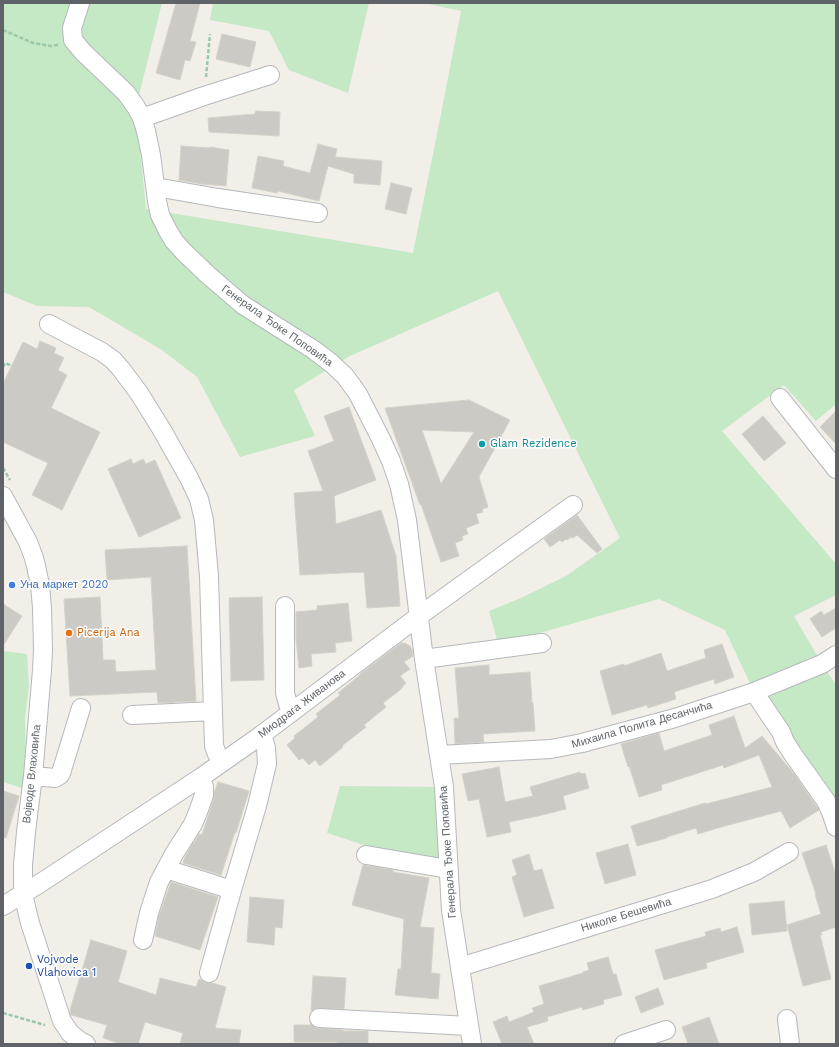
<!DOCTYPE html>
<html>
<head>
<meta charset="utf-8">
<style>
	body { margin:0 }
	#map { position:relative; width:839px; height:1047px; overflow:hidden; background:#f1efe8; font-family:"Work Sans",sans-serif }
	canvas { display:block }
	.frame { position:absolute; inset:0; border:4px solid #5f6368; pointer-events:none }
</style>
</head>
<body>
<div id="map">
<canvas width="839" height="1047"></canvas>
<div class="frame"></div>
</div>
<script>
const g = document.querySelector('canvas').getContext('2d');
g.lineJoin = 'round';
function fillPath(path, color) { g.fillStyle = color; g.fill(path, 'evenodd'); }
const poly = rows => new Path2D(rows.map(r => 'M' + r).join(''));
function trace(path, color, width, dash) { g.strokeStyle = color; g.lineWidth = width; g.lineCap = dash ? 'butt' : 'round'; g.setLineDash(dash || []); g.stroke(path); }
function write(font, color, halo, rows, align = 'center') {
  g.font = font + ' "Work Sans",sans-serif'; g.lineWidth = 3; g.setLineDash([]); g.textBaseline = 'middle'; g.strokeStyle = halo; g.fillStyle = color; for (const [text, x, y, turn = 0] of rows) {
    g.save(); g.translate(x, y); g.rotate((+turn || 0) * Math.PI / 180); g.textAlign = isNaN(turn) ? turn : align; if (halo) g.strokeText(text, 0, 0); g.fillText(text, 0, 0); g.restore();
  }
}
fillPath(poly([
	[3,3,162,3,136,107,146,209,413,253,440,119,461,11,424,3,836,3,836,404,816,421,784,385,722,431,836,564,836,595,794,616,822,664,836,685,836,812,754,692,725,630,659,599,536,634,498,643,489,611,521,598,566,576,620,538,498,291,350,356,294,390,315,436,240,457,197,377,162,350,89,307,37,306,3,292],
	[213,3,369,3,348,93,289,70,269,31,210,20],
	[3,651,27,654,29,686,25,718,26,770,22,788,3,782],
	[340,786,444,787,448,869,364,845,327,833]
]), '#c5e8c5');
const building = poly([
	[176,3,200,3,190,41,196,42,190,61,185,60,180,80,156,73,176,3],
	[222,34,256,42,250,67,216,59,222,34],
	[256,111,280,112,279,136,209,132,208,118,255,114,256,111],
	[318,144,337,149,335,157,382,161,380,185,354,183,354,174,328,166,319,201,278,191,277,193,252,188,258,156,284,161,283,166,310,173,318,144],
	[181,146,210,148,210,147,229,150,226,186,202,184,179,180,181,146],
	[391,183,412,188,406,214,385,209,391,183],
	[40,341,56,348,54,353,64,358,58,370,67,375,51,408,100,432,62,510,32,495,48,463,3,442,3,384,23,342,37,349,40,341],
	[469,400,510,420,479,477,488,507,482,509,483,512,476,514,479,523,466,528,468,534,462,536,463,540,455,543,459,556,441,562,421,504,420,505,385,408,469,400],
	[422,430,474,432,441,484,422,430],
	[349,407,376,480,334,496,336,524,381,510,396,556,400,606,367,608,364,572,300,575,294,493,323,491,308,451,334,441,324,416,349,407],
	[836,411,836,444,820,427,836,411],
	[763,416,786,443,764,461,742,434,763,416],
	[131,459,133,464,143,459,146,464,155,460,181,518,139,537,108,469,131,459],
	[577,515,602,549,597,553,577,535,573,538,571,537,567,540,566,539,562,542,560,540,550,547,544,539,577,515],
	[187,546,196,701,158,703,157,692,70,696,64,599,100,597,103,660,115,660,116,672,156,670,151,577,107,580,105,550,187,546],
	[262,597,264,680,231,681,229,598,262,597],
	[348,603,352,641,335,643,336,652,311,654,312,666,299,668,296,639,296,612,317,610,317,606,348,603],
	[3,604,22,616,3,646,3,604],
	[836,608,836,628,822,637,810,619,821,611,824,615,836,608],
	[401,643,405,643,410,646,412,650,413,656,404,662,410,669,400,676,406,683,399,691,383,703,386,707,364,725,366,727,342,746,343,747,320,766,315,760,309,765,303,758,299,760,287,745,295,738,294,736,318,717,316,714,340,695,338,693,360,675,360,674,401,643],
	[722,644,734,677,715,684,714,679,674,692,676,699,648,708,647,705,612,715,600,671,624,664,624,666,661,653,667,671,706,658,704,650,722,644],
	[489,665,489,675,530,672,532,703,533,703,535,731,483,734,484,742,455,744,454,718,459,718,455,668,489,665],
	[734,716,745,748,762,736,795,775,819,810,790,828,781,811,714,829,698,834,696,828,667,837,667,838,637,846,631,826,705,803,706,804,772,787,759,755,724,768,723,765,661,785,662,790,639,797,629,766,628,767,621,744,659,733,664,751,712,735,709,725,734,716],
	[499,767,505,802,533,796,530,787,580,772,581,774,585,773,589,788,563,796,566,809,538,816,509,822,511,832,487,837,479,799,468,801,462,774,499,767],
	[218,782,249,791,236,833,235,832,221,875,183,863,185,857,193,843,194,843,199,834,202,835,214,798,214,793,218,782],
	[3,791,19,796,6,838,3,837,3,791],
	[628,844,636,875,605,884,596,853,628,844],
	[826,845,836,875,836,927,821,932,822,935,820,935,831,979,803,986,787,925,821,914,815,894,816,894,802,853,826,845],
	[529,854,534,871,542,869,554,908,524,917,512,877,517,875,512,860,529,854],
	[363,865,393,870,393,872,429,878,420,927,434,928,431,973,440,974,438,999,395,995,398,969,401,969,404,919,352,905,363,865],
	[171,882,218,897,200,950,155,936,159,916,171,882],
	[250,897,284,900,282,928,275,927,274,945,247,942,250,897],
	[784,901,787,931,752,935,749,904,784,901],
	[737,927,744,952,706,963,707,968,664,980,655,950,706,936,705,932,720,928,721,932,737,927],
	[91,940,127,951,118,982,156,995,160,978,196,987,199,979,206,983,212,983,226,987,215,1028,241,1030,239,1044,180,1044,183,1033,145,1022,138,1044,121,1044,103,1038,107,1025,71,1015,70,1010,91,940],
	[608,957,613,974,616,974,622,995,603,1000,604,1004,583,1010,582,1007,547,1017,548,1021,527,1027,534,1044,502,1044,493,1022,507,1016,509,1022,534,1012,532,1008,544,1004,539,986,583,973,583,972,589,970,587,963,608,957],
	[313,976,346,978,344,1009,320,1008,315,1009,311,1011,313,976],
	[658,988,664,1004,641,1013,635,997,658,988],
	[709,1017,719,1044,688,1044,682,1027,709,1017],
	[311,1024,314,1027,318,1028,343,1030,343,1031,368,1031,368,1044,337,1044,337,1042,294,1042,294,1025,311,1025,311,1024]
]);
fillPath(building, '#cccac5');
trace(building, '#d6d1c6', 1);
const minor = poly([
	[80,3,72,28,73,40,83,52,126,93,136,107,142,118,146,131,151,155,157,201,160,215,168,231,174,241,184,252,208,275,243,305,314,350,331,363,345,376,358,394,381,439,391,461,399,484,407,520,424,659,444,787,451,910,472,1044],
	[142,118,204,96,270,75],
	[156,187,218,198,318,213],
	[49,324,102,352,113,360,121,369,139,393,162,430,189,478,199,499,204,520,209,576,214,746,217,754,222,762],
	[780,398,836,469],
	[3,496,28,542,34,558,36,566,40,585,42,608,43,650,42,670,33,776,26,832,23,865,23,894,30,923,62,1021,70,1033,80,1041,86,1044],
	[285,606,285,693,288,704,293,711],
	[424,659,542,643],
	[754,692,781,732,785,742,792,753,826,801,831,812,836,827],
	[132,715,213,711],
	[439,755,551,749,582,743,675,718,754,692,822,664,836,655],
	[33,776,55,778,60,775,61,773,81,708],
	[366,855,448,869],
	[166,869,232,890],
	[3,906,42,882,200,778,260,736,419,616,573,505],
	[143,940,149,913,159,882,174,854,193,824,198,812,204,795,204,787,200,778],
	[460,967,712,889,754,872,789,852],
	[209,973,232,890,257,806,267,764,266,748,264,741,260,736],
	[319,1018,469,1026],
	[787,1019,790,1044],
	[624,1044,666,1030]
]);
trace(minor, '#b5b8bc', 20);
trace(poly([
	[3,30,33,43,51,46,58,45],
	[206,77,210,34],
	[3,367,5,363,12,366],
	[3,468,10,480],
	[3,1013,45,1025]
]), '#9cc7a9', 2.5, [4, 2]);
trace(minor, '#fff', 18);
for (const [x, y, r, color] of [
	[482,444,4,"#0f9aa8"],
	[12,585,4,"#3f7fe0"],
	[69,633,4,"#e8710a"],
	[29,966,4,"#1a4fb4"]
]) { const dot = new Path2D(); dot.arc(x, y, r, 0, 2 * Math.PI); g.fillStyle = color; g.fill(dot); trace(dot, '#fff', 1.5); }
write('11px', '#5f6368', '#fff', [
	["Генерала Ђоке Поповића",277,326,35],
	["Миодрага Живанова",302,704,-37],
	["Михаила Полита Десанчића",642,725,-16],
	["Војводе Влаховића",32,774,-84],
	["Генерала Ђоке Поповића",448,852,-94],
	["Николе Бешевића",626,915,-17]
]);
write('11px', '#0d838f', '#fff', [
	["Glam Rezidence",490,444]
], 'left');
write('11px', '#366cbe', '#fff', [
	["Уна маркет 2020",20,585]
], 'left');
write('11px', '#c56008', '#fff', [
	["Picerija Ana",77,633]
], 'left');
write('11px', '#164399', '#fff', [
	["Vojvode",37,960],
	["Vlahovica 1",37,973]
], 'left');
</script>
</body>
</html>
